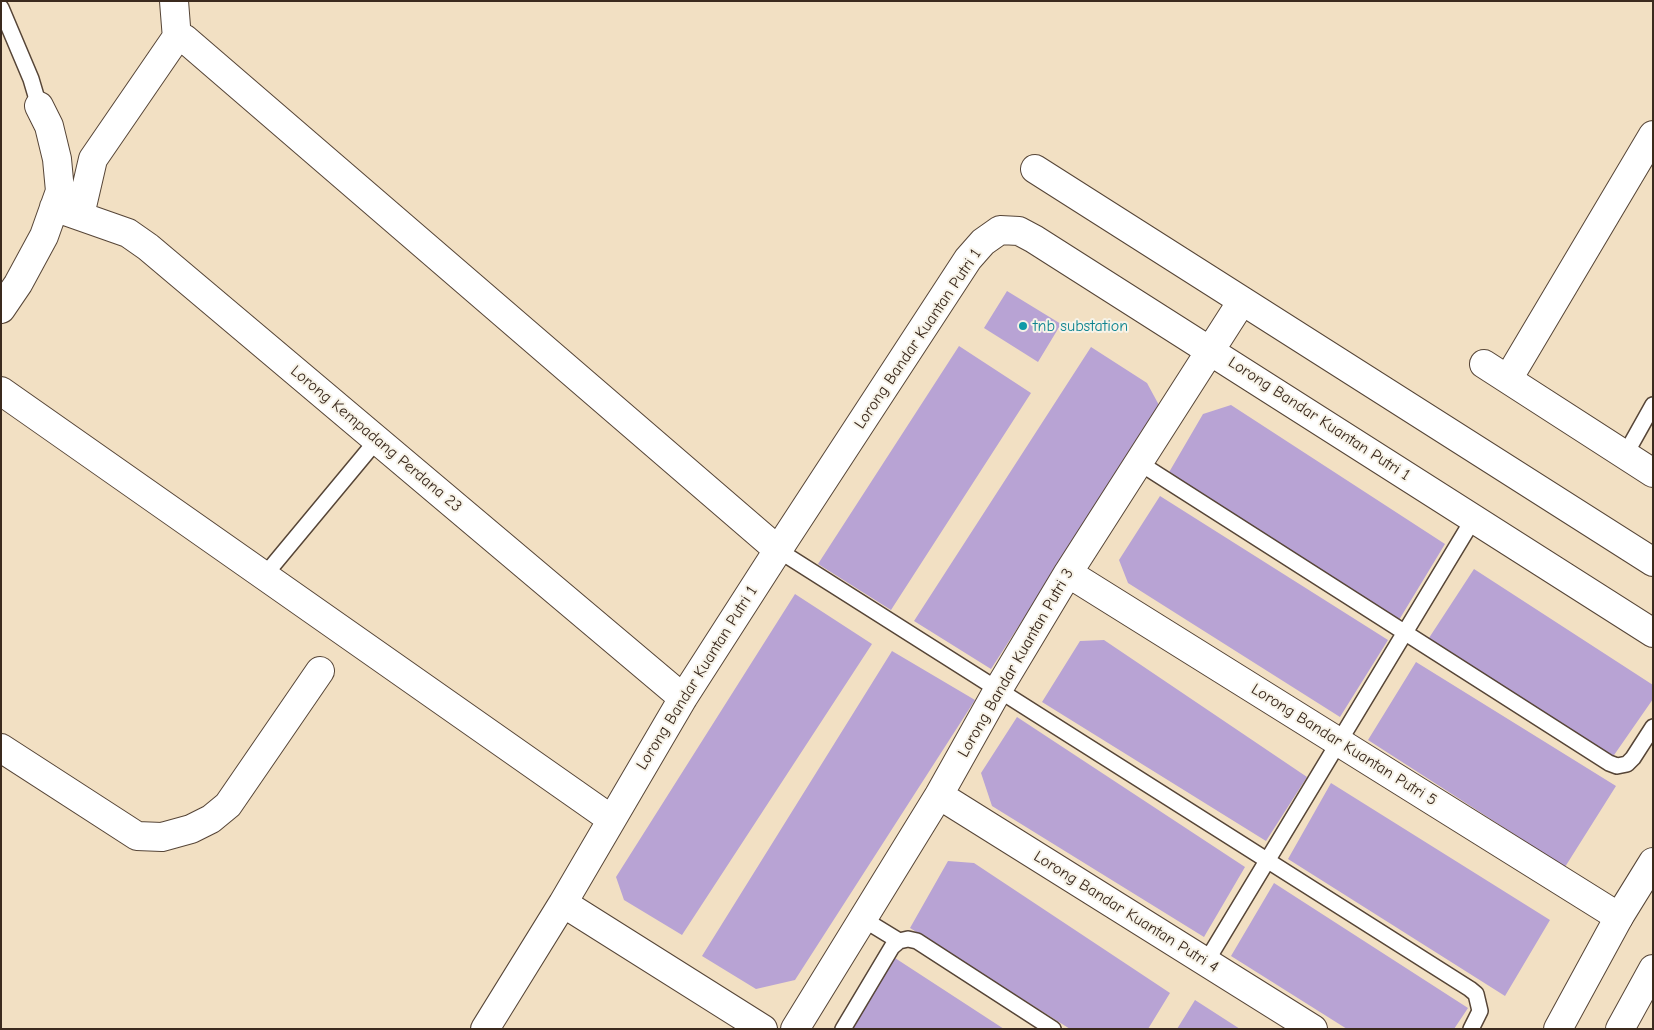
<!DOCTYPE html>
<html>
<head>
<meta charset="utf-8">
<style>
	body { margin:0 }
	#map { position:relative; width:1654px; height:1030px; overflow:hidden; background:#f2e0c3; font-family:"Comic Neue",sans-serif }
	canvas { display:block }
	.frame { position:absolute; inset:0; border:2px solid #3b2a1e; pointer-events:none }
</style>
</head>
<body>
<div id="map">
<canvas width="1654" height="1030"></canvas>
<div class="frame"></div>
</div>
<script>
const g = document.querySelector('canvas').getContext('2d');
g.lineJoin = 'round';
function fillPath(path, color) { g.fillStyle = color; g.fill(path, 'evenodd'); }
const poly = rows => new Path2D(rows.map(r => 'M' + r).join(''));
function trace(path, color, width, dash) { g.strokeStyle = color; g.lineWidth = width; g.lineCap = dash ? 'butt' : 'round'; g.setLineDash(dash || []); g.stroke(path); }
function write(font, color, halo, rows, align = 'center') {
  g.font = font + ' "Comic Neue",sans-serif'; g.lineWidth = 4; g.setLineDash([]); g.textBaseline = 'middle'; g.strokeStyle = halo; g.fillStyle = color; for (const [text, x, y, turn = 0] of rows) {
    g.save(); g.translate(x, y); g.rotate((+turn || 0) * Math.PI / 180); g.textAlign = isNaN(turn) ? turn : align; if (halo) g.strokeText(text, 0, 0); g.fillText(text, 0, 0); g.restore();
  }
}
fillPath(poly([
	[1007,291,1061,324,1038,362,984,328],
	[959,346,1031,393,891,610,818,564],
	[1091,347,1147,383,1160,407,991,669,914,621],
	[1231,405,1445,544,1399,620,1168,474,1203,414],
	[1160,496,1388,640,1340,717,1128,583,1119,560],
	[1474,569,1653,685,1653,699,1612,758,1427,641],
	[795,594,872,644,682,935,624,900,616,877],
	[1104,640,1307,777,1266,841,1042,702,1080,641],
	[892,651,975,700,795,980,756,989,702,956],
	[1416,662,1616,786,1565,867,1368,740],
	[1017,717,1245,867,1204,937,992,806,981,773],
	[1331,783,1550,920,1505,996,1288,859],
	[948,861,974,863,1170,993,1148,1029,1070,1029,910,928],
	[1274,883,1468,1008,1454,1029,1347,1029,1231,956],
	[895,958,1004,1029,849,1029],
	[1195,1000,1240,1029,1177,1029]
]), '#b8a3d4');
const lane = poly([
	[1,8,31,79,39,106],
	[1625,455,1653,405],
	[1138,462,1609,763,1617,766,1627,764,1633,758,1653,727],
	[778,550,1470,989,1476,994,1480,1011,1471,1029],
	[264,576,377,440],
	[863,919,899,941],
	[1206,962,1474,518],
	[843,1029,892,947,899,941,908,939,917,941,1053,1029]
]);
const street = poly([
	[174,1,177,39],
	[1035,169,1653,562],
	[54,207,128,233,148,247,683,698],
	[80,215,93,159,174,41,185,39,778,550],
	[1,309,18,284,44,236,60,191,57,159,49,126,39,106],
	[1484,364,1653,473],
	[1508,379,1653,135],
	[1,391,611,819],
	[1068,573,1619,917],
	[1,748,137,836,162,837,191,829,211,819,228,805,320,671],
	[939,795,1313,1029],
	[563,903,763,1029],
	[485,1029,563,903,683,698,778,550,968,259,983,242,1000,230,1019,231,1034,239,1653,633],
	[795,1029,939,795,999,688,1068,573,1242,301]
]);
const secondary = poly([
	[1558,1029,1619,917,1653,862],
	[1620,1029,1653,969]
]);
trace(lane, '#564537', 18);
trace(street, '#564537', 30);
trace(secondary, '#564537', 30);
trace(lane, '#fff', 15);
trace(street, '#fff', 28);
trace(secondary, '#fff', 28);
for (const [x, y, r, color] of [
	[1023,326,5,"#0f9aa8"]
]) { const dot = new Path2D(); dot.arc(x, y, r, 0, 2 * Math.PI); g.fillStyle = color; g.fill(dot); trace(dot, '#f7f3e8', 2); }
write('16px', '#0d838f', '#f7f3e8', [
	["tnb substation",1033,326]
], 'left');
write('16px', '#3b2a1e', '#f7f3e8', [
	["Lorong Bandar Kuantan Putri 1",918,339,-56],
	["Lorong Bandar Kuantan Putri 1",1319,419,33],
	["Lorong Kempadang Perdana 23",376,439,40],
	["Lorong Bandar Kuantan Putri 3",1016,663,-60],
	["Lorong Bandar Kuantan Putri 1",697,678,-58],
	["Lorong Bandar Kuantan Putri 5",1344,745,32],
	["Lorong Bandar Kuantan Putri 4",1126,912,32]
]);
</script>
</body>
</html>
